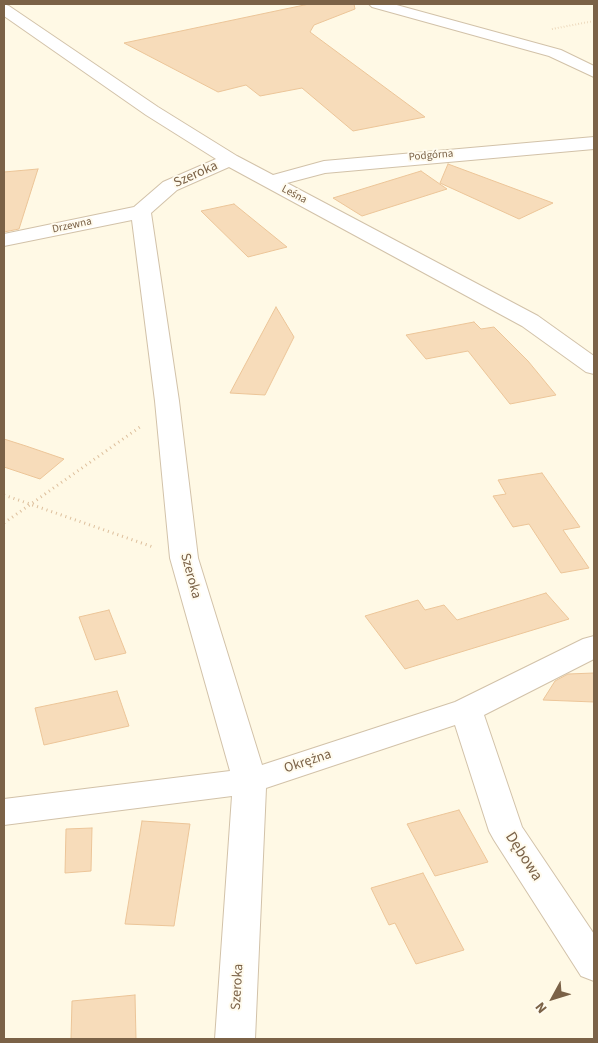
<!DOCTYPE html>
<html>
<head>
<meta charset="utf-8">
<style>
	body { margin:0 }
	#map { position:relative; width:598px; height:1043px; overflow:hidden; background:#fff9e5; font-family:"Source Sans 3",sans-serif }
	canvas { display:block }
	.frame { position:absolute; inset:0; border:5px solid #7b6247; pointer-events:none }
	.north { position:absolute; left:528px; top:973px; width:50px; height:50px; -webkit-text-stroke:4px #fffbee; paint-order:stroke; rotate:231deg; font-size:14px; font-weight:700; line-height:20px; text-align:center; color:#7b6247 }
	.north::after { content:''; display:block; margin:auto; width:18px; height:22px; background:#7b6247; clip-path:polygon(50% 0,100% 100%,50% 72%,0 100%) }
</style>
</head>
<body>
<div id="map">
<canvas width="598" height="1043"></canvas>
<div class="frame"></div>
<div class="north">N</div>
</div>
<script>
const g = document.querySelector('canvas').getContext('2d');
g.lineJoin = 'round';
function fillPath(path, color) { g.fillStyle = color; g.fill(path, 'evenodd'); }
const poly = rows => new Path2D(rows.map(r => 'M' + r).join(''));
function trace(path, color, width, dash) { g.strokeStyle = color; g.lineWidth = width; g.lineCap = dash ? 'butt' : 'round'; g.setLineDash(dash || []); g.stroke(path); }
function write(font, color, halo, rows, align = 'center') {
  g.font = font + ' "Source Sans 3",sans-serif'; g.lineWidth = 4; g.setLineDash([]); g.textBaseline = 'middle'; g.strokeStyle = halo; g.fillStyle = color; for (const [text, x, y, turn = 0] of rows) {
    g.save(); g.translate(x, y); g.rotate((+turn || 0) * Math.PI / 180); g.textAlign = isNaN(turn) ? turn : align; if (halo) g.strokeText(text, 0, 0); g.fillText(text, 0, 0); g.restore();
  }
}
const building = poly([
	[309,4,354,4,355,9,314,25,310,32,425,117,353,131,302,88,260,96,246,85,218,92,124,43,309,4],
	[448,164,553,203,519,219,440,183,448,164],
	[38,169,19,229,4,232,4,172,38,169],
	[421,171,447,189,362,216,333,198,421,171],
	[234,204,287,247,248,257,201,211,234,204],
	[276,307,294,337,265,395,230,393,276,307],
	[474,322,481,329,494,327,528,361,556,395,510,404,468,351,426,359,406,335,474,322],
	[4,439,26,446,64,459,40,479,4,467,4,439],
	[542,473,580,527,563,530,589,568,561,573,529,524,513,527,493,496,506,494,498,480,542,473],
	[546,593,569,619,405,669,365,616,418,600,425,610,444,605,457,620,546,593],
	[109,610,126,653,95,660,79,617,109,610],
	[594,673,594,702,543,700,555,681,568,674,594,673],
	[117,691,129,726,44,745,35,708,117,691],
	[459,810,488,862,435,876,407,824,459,810],
	[142,821,190,824,174,926,125,924,142,821],
	[92,828,91,871,65,873,66,829,92,828],
	[423,873,464,950,416,964,395,923,389,925,371,888,423,873],
	[135,995,136,1039,71,1039,72,1001,135,995]
]);
fillPath(building, '#f7dcba');
trace(building, '#ecc598', 1);
const minor = poly([
	[4,4,9,6,158,107,237,156,273,175,324,161,594,137,594,149,325,173,287,183,538,316,594,356,594,374,586,372,522,326,229,167,177,190,151,213,179,401,198,558,262,765,455,702,583,639,594,636,594,659,484,715,522,827,594,934,594,981,581,976,494,840,489,831,455,725,266,788,255,1039,215,1039,232,796,4,825,4,799,230,771,170,558,155,401,132,220,4,246,4,234,134,207,163,182,216,159,146,115,4,16,4,4],
	[369,4,393,4,561,50,594,66,594,77,549,56,372,7,369,4]
]);
trace(minor, '#d2c2a9', 2);
trace(poly([
	[552,29,594,21]
]), '#ddbf9c', 2, [0.5, 2.5]);
trace(poly([
	[4,495,153,547],
	[4,523,140,427]
]), '#ddbf9c', 3, [1, 4]);
fillPath(minor, '#fff');
write('11px', '#7b6247', '#fffbee', [
	["Podgórna",431,156,-5],
	["Leśna",294,195,28],
	["Drzewna",72,226,-12]
]);
write('14px', '#7b6247', '#fffbee', [
	["Szeroka",196,175,-24],
	["Szeroka",190,576,75],
	["Okrężna",308,762,-18],
	["Szeroka",238,987,-87]
]);
write('16px', '#7b6247', '#fffbee', [
	["Dębowa",523,857,57]
]);
</script>
</body>
</html>
